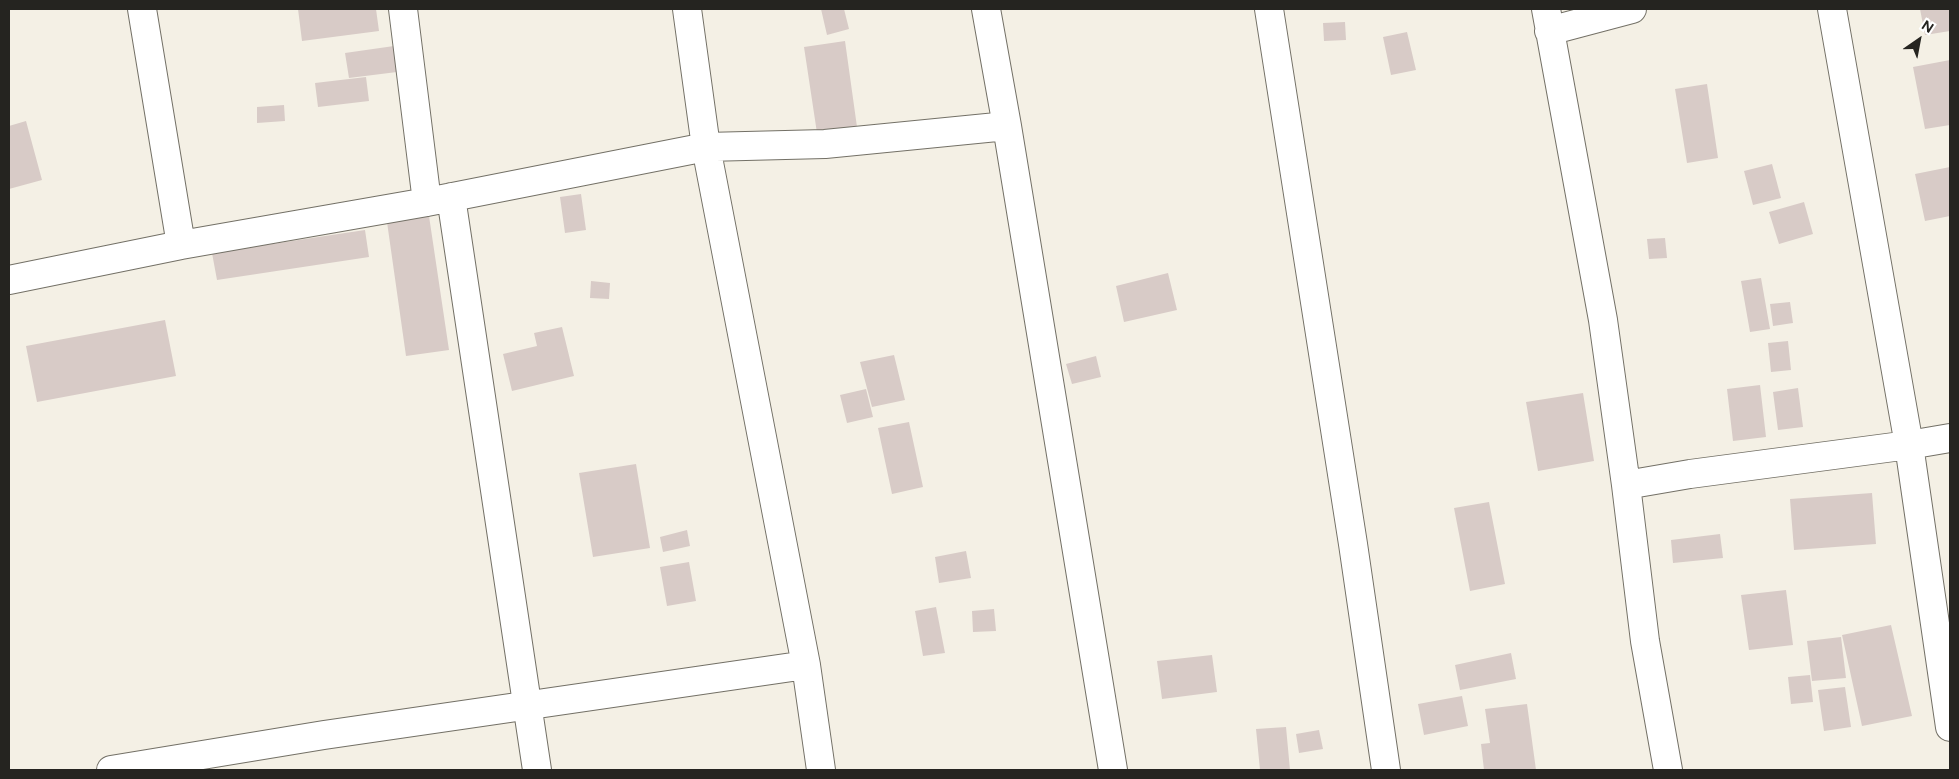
<!DOCTYPE html>
<html>
<head>
<meta charset="utf-8">
<style>
	body { margin:0 }
	#map { position:relative; width:1959px; height:779px; overflow:hidden; background:#f4f0e5; font-family:Figtree,sans-serif }
	canvas { display:block }
	.frame { position:absolute; inset:0; border:10px solid #252420; pointer-events:none }
	.north { position:absolute; left:1894px; top:15px; width:50px; height:50px; -webkit-text-stroke:4px #fff; paint-order:stroke; rotate:33deg; font-size:14px; font-weight:700; line-height:20px; text-align:center; color:#252420 }
	.north::after { content:''; display:block; margin:auto; width:18px; height:22px; background:#252420; clip-path:polygon(50% 0,100% 100%,50% 72%,0 100%) }
</style>
</head>
<body>
<div id="map">
<canvas width="1959" height="779"></canvas>
<div class="frame"></div>
<div class="north">N</div>
</div>
<script>
const g = document.querySelector('canvas').getContext('2d');
g.lineJoin = 'round';
function fillPath(path, color) { g.fillStyle = color; g.fill(path, 'evenodd'); }
const poly = rows => new Path2D(rows.map(r => 'M' + r).join(''));
function trace(path, color, width, dash) { g.strokeStyle = color; g.lineWidth = width; g.lineCap = dash ? 'butt' : 'round'; g.setLineDash(dash || []); g.stroke(path); }
fillPath(poly([
	[298,9,376,9,379,31,302,41],
	[821,9,844,9,849,29,827,35],
	[1920,9,1950,9,1950,31,1925,35],
	[1345,22,1346,40,1324,41,1323,23],
	[1407,32,1416,70,1391,75,1383,37],
	[845,41,857,127,817,133,804,47],
	[394,46,397,72,349,78,345,53],
	[1950,60,1950,125,1925,129,1913,67],
	[366,77,369,101,318,107,315,83],
	[1707,84,1718,158,1687,163,1675,89],
	[284,105,285,121,257,123,257,107],
	[26,121,42,180,9,189,9,126],
	[1772,164,1781,198,1753,205,1744,171],
	[1950,167,1950,216,1925,221,1915,174],
	[581,194,586,230,565,233,560,197],
	[1804,202,1813,234,1779,244,1769,212],
	[429,216,449,350,406,356,387,222],
	[365,230,369,257,217,280,212,253],
	[1665,238,1667,258,1649,259,1647,239],
	[1168,273,1177,310,1124,322,1116,286],
	[1761,278,1770,329,1750,332,1741,281],
	[591,281,610,283,609,299,590,298],
	[1790,302,1793,323,1773,326,1770,304],
	[165,320,176,376,37,402,26,346],
	[562,327,574,376,512,391,503,354,537,346,534,333],
	[1788,341,1791,370,1771,372,1768,343],
	[894,355,905,400,872,407,860,362],
	[1096,356,1101,377,1072,384,1066,364],
	[1760,385,1766,437,1733,441,1727,389],
	[1798,388,1803,427,1778,430,1773,392],
	[866,389,873,417,847,423,840,395],
	[1583,393,1594,461,1538,471,1526,402],
	[909,422,923,487,892,494,878,428],
	[636,464,650,548,593,557,579,473],
	[1872,493,1876,544,1794,550,1790,499],
	[1489,502,1505,584,1470,591,1454,508],
	[687,530,690,546,663,552,660,537],
	[1720,534,1723,558,1673,563,1671,540],
	[966,551,971,578,939,583,935,557],
	[689,562,696,601,667,606,660,567],
	[1786,590,1793,645,1749,650,1741,595],
	[936,607,945,653,923,656,915,611],
	[994,609,996,631,973,632,972,611],
	[1891,625,1912,716,1862,726,1842,635],
	[1841,637,1846,678,1812,681,1807,641],
	[1511,653,1516,679,1460,690,1455,665],
	[1212,655,1217,692,1162,699,1157,661],
	[1810,675,1813,702,1791,704,1788,677],
	[1845,687,1851,727,1824,731,1818,690],
	[1462,696,1468,726,1424,735,1418,704],
	[1527,704,1536,770,1484,770,1481,744,1490,743,1485,709],
	[1286,727,1290,770,1260,770,1256,729],
	[1319,730,1323,749,1299,753,1296,734]
]), '#d8cbc7');
const minor = poly([
	[142,9,181,245],
	[403,9,427,202],
	[687,9,706,147,806,665,821,770],
	[986,9,1007,126,1113,770],
	[1269,9,1353,544,1386,770],
	[1546,9,1603,320,1626,485,1645,641,1668,770],
	[1832,9,1909,445,1950,727],
	[1549,31,1632,9],
	[451,197,537,770],
	[9,280,181,245,427,202,706,147,825,144,1007,126],
	[1626,485,1690,474,1909,445,1950,438],
	[111,770,324,735,806,665]
]);
trace(minor, '#737066', 30);
trace(minor, '#fff', 28);
</script>
</body>
</html>
